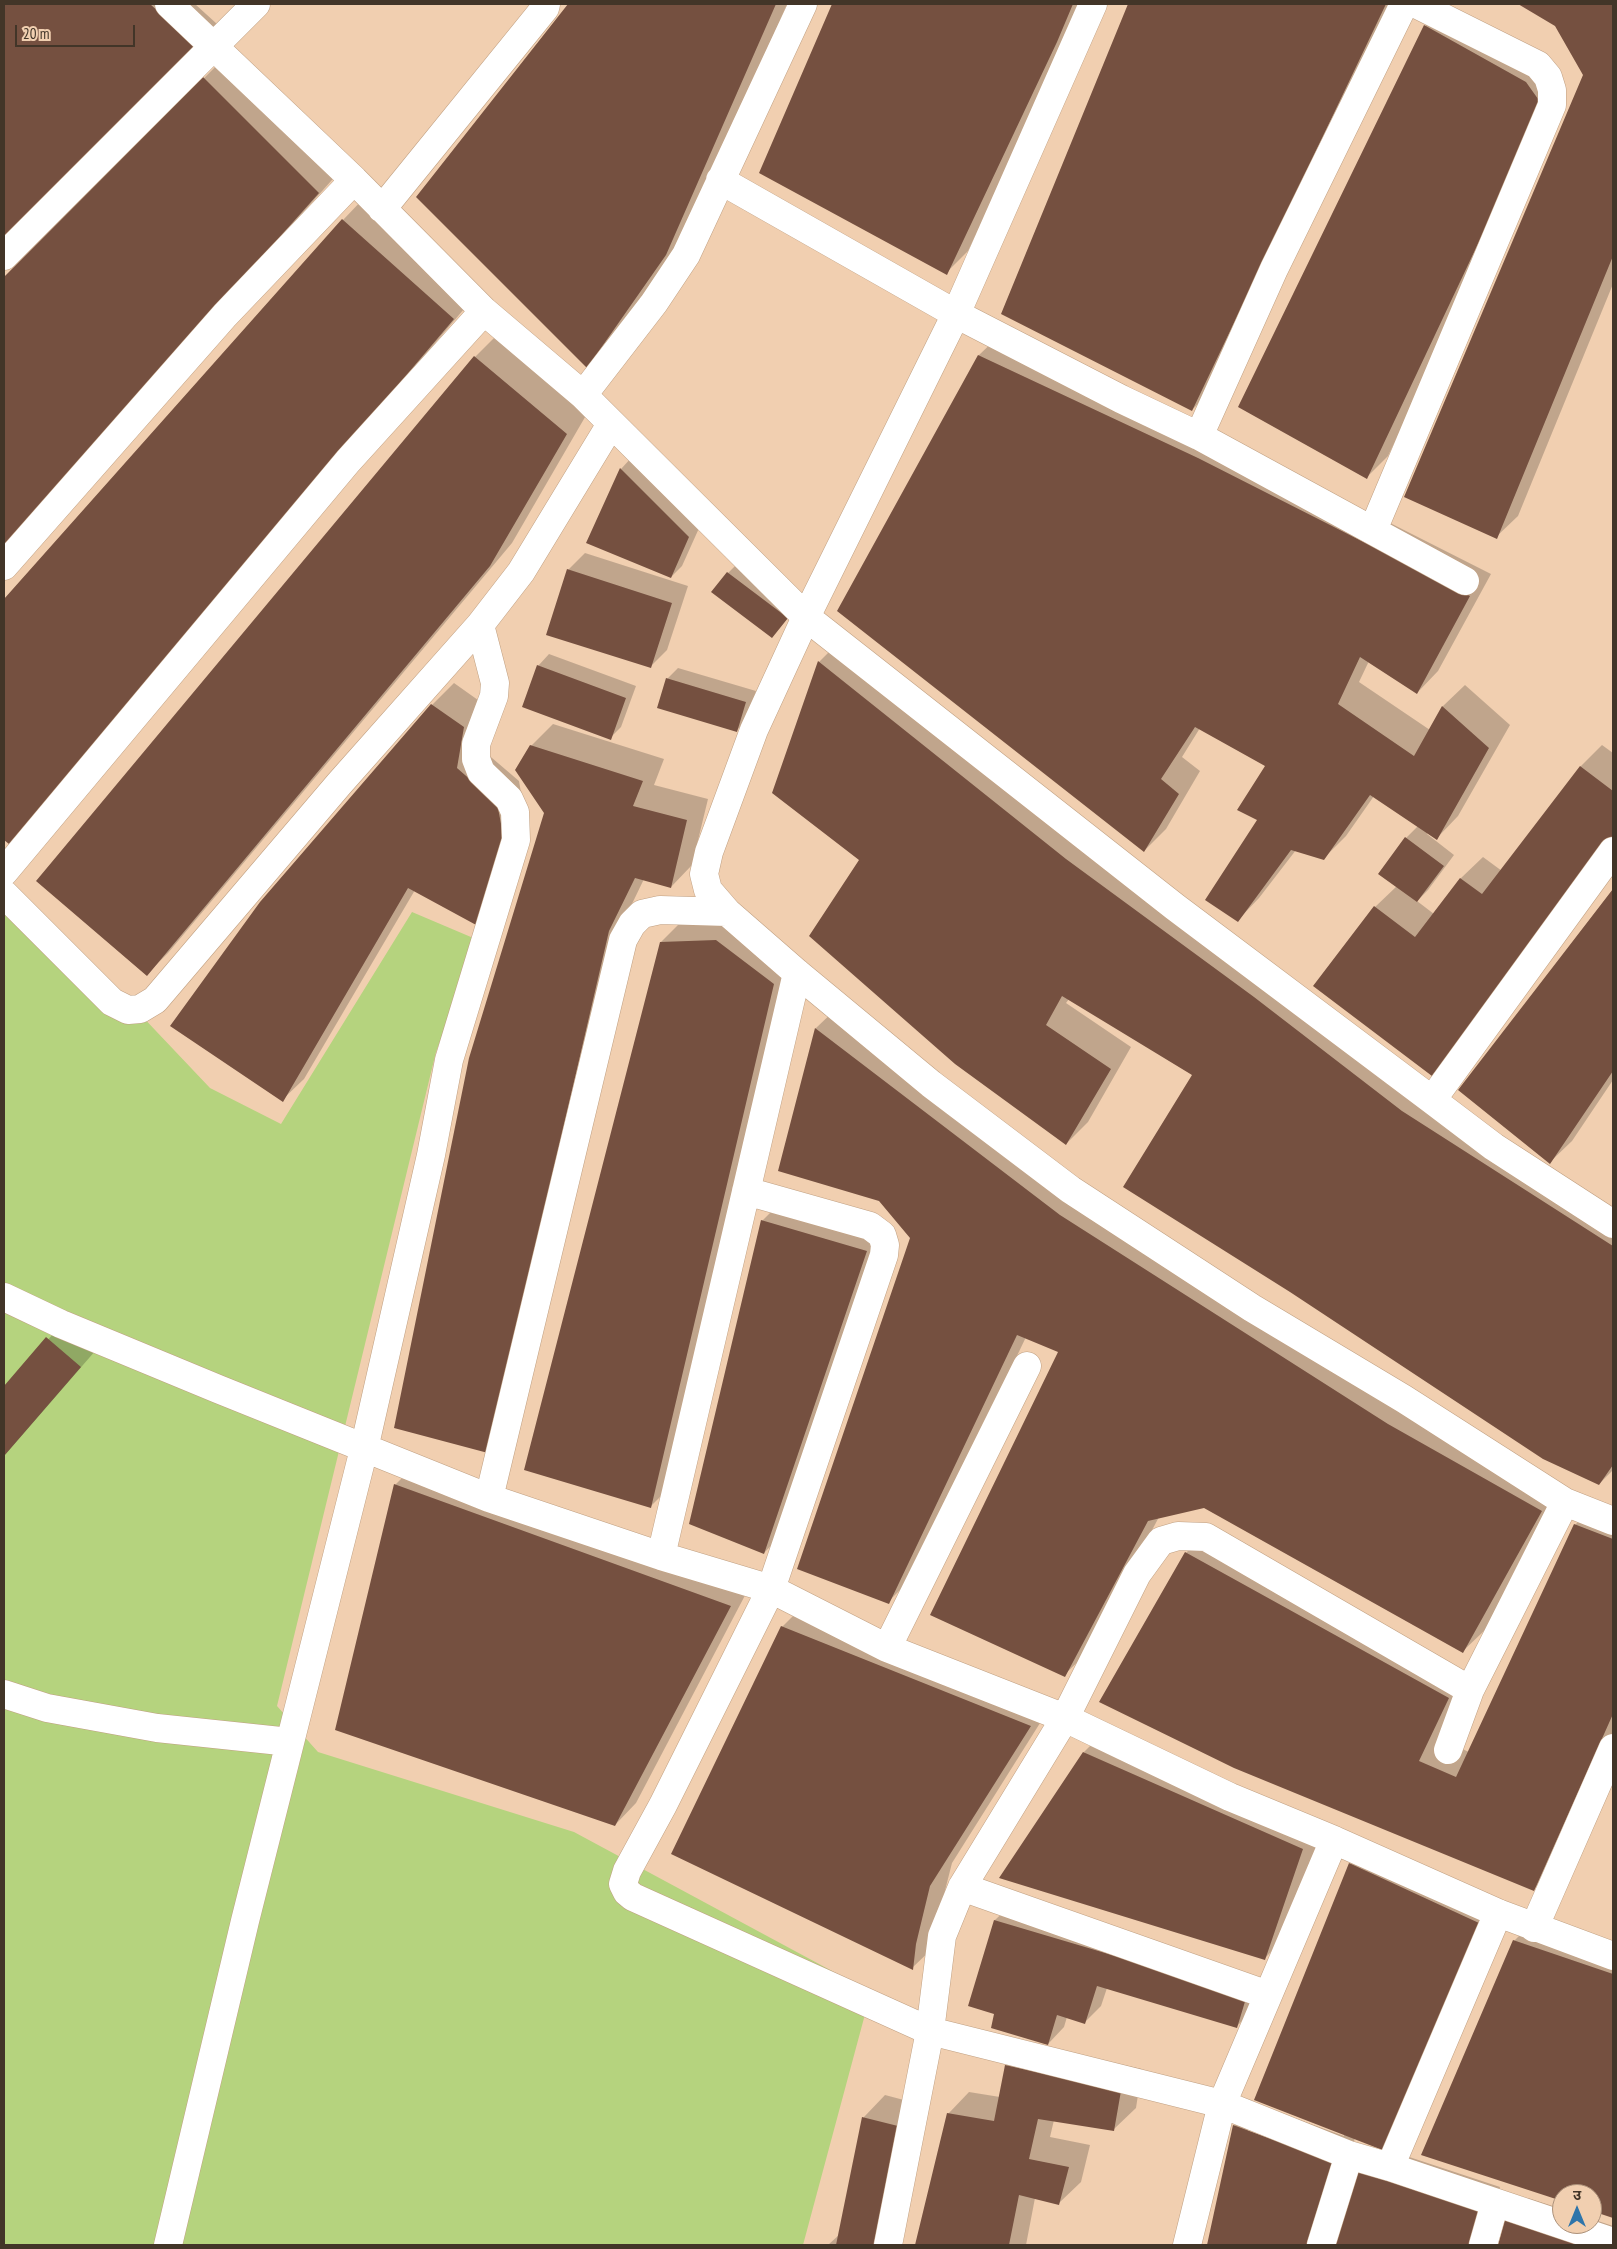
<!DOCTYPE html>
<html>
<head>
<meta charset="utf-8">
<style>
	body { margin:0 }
	#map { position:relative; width:1617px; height:2249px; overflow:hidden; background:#f1cfb0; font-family:"PT Sans Narrow","Noto Sans Devanagari",sans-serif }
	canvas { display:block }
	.frame { position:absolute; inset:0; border:5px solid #423528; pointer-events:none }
	.north { position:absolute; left:1552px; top:2184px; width:50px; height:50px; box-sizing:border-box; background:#f1cfb0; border:1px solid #ab917a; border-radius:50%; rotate:0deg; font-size:14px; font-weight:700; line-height:20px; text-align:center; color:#423528 }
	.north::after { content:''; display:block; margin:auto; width:18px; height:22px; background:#2f75aa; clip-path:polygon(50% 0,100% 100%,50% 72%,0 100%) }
	.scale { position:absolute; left:15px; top:25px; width:120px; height:22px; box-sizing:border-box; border:2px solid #423528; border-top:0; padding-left:6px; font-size:15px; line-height:18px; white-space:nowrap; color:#423528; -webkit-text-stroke:4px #f1cfb0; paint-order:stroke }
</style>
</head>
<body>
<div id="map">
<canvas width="1617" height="2249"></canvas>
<div class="frame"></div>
<div class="north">उ</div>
<div class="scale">20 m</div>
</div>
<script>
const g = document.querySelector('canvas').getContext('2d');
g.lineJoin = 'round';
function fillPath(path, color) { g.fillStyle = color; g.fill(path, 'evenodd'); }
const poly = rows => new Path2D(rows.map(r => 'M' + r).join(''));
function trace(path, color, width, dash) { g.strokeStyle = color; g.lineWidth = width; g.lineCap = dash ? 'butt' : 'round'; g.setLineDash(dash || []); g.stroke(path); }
fillPath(poly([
	[4,877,102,974,210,1088,281,1124,412,912,478,940,436,1052,277,1706,318,1752,574,1832,871,1992,803,2245,4,2245]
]), '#b5d37e');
fillPath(poly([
	[4,4,195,4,217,24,4,237],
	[570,4,787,4,688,231,609,345,587,366,417,197],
	[834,4,1085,4,968,251,946,273,827,20],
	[1129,4,1396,4,1213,388,1192,410,1002,313],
	[1447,4,1564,83,1388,456,1366,478,1425,26],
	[1520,4,1613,4,1613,284,1518,516,1496,537,1585,75,1555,25],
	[226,56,340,171,4,547,4,280],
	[364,198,475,296,30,821,9,843,4,838,4,601,343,220],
	[1001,334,1220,437,1491,574,1438,671,1417,693,1369,661,1359,682,1430,730,1443,706,1465,685,1510,725,1458,816,1437,838,1428,832,1427,834,1454,855,1428,890,1417,901,1434,914,1461,878,1483,857,1502,871,1581,766,1602,745,1613,753,1613,843,1454,1052,1432,1074,1375,907,1397,886,1380,873,1406,838,1418,826,1374,796,1346,836,1324,858,1296,850,1259,898,1238,920,1259,819,1266,766,1200,728,1182,757,1200,771,1166,829,1144,851,838,611,979,355],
	[497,335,588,412,512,543,168,953,146,975,38,881,475,357],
	[631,458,700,526,682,566,671,577,621,469],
	[585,553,688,586,667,650,650,667,568,570],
	[739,562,798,606,772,636,728,573],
	[841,640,1424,1090,1613,1211,1613,1470,1599,1484,1193,1075,1069,999,1066,1003,1131,1047,1088,1122,1066,1144,861,859,773,792,819,662],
	[549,654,636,686,621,727,610,738,523,706,538,666],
	[678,668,756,691,747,720,736,731,667,679],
	[454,683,485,705,478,746,519,781,525,816,415,890,304,1079,282,1100,432,705],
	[553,724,664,759,654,785,708,799,692,865,671,887,644,879,630,908,509,1430,545,813,531,746],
	[1613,889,1613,1080,1572,1141,1550,1162,1460,1090],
	[738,919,795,962,672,1485,650,1507,661,942,683,920],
	[838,1007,1082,1194,1563,1489,1485,1630,1463,1651,1204,1507,1159,1517,1086,1654,1064,1675,1060,1351,1026,1337,910,1580,888,1602,911,1238,880,1200,780,1170,816,1028],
	[784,1199,887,1229,785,1531,764,1553,762,1221],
	[64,1322,96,1350,4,1456,4,1388],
	[417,1463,751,1584,636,1803,615,1825,395,1485],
	[1596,1503,1613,1509,1613,1738,1555,1868,1533,1890,1186,1553,1207,1531,1470,1676,1440,1739,1469,1752,1575,1525],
	[804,1605,1052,1704,952,1863,937,1922,934,1947,912,1968,782,1627],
	[1105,1731,1324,1827,1286,1937,1264,1959,1084,1752],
	[1371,1842,1500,1901,1385,2149,1500,2187,1484,2245,1336,2245,1359,2169,1380,2148,1355,2138,1323,2245,1208,2245,1234,2126,1256,2104,1344,2136,1350,1864],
	[1248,2129,1340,2163,1248,2132],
	[1012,1904,1262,1979,1253,2010,1237,2026,1107,1988,1101,2006,1085,2022,1067,2017,1064,2027,1048,2044,996,2014,970,2006,995,1920],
	[1536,1919,1613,1945,1613,2216,1592,2209,1592,2194,1562,2194,1562,2200,1514,1941],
	[1028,2044,1142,2069,1136,2108,1114,2129,1054,2120,1050,2137,1090,2145,1081,2182,1059,2203,1035,2198,1026,2245,917,2245,948,2114,969,2092,1000,2097,1006,2066],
	[885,2095,919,2104,892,2245,828,2245,840,2234,864,2117],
	[1528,2198,1562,2209,1562,2224,1592,2224,1592,2219,1613,2226,1613,2245,1499,2245,1506,2219]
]), '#0003');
fillPath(poly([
	[4,4,150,4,196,46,4,239],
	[568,4,776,4,666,255,587,368,416,197],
	[832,4,1073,4,1057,42,947,275,759,173],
	[1128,4,1386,4,1192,411,1001,314],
	[1518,4,1613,4,1613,256,1497,539,1404,497,1583,75,1555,26],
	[1424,25,1526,82,1543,106,1367,479,1238,407],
	[203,77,319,193,4,546,4,277],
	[342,219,454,319,9,844,4,840,4,599],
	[978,355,1198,458,1470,596,1417,694,1360,657,1338,704,1414,756,1442,706,1489,748,1437,840,1370,795,1324,860,1291,850,1238,922,1205,900,1257,820,1237,810,1265,766,1195,727,1161,779,1179,794,1144,852,837,611],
	[474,356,567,434,490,566,147,976,36,881],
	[620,468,689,537,671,578,586,543],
	[567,569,672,603,651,668,546,635],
	[727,572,788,618,772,638,711,592],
	[818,661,1066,859,1254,997,1402,1111,1613,1246,1613,1465,1599,1485,1543,1459,1290,1292,1123,1187,1192,1075,1062,996,1046,1025,1111,1069,1066,1145,955,1064,809,936,859,860,772,793],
	[537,665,626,698,611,740,522,707],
	[666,678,746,702,737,732,657,708],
	[431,704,464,727,457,768,497,803,504,839,478,926,408,888,283,1102,170,1026,260,902],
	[530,745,643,781,633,806,687,820,671,888,635,878,609,931,488,1453,394,1428,469,1058,544,813,515,770],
	[1580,766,1613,791,1613,838,1432,1076,1313,986,1374,906,1415,937,1460,878,1482,894],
	[1405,837,1444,866,1417,902,1378,874],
	[1613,889,1613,1071,1550,1164,1458,1090],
	[716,940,774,984,651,1508,524,1470,660,942],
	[815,1028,1060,1215,1388,1424,1542,1511,1463,1653,1204,1508,1148,1521,1065,1677,930,1615,1058,1352,1017,1335,889,1604,797,1569,910,1238,879,1201,778,1171],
	[761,1220,867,1251,764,1554,689,1524],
	[46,1337,81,1367,4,1456,4,1386],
	[394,1484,731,1606,615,1826,335,1730],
	[1574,1524,1613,1539,1613,1714,1534,1891,1234,1768,1099,1702,1185,1552,1449,1698,1419,1761,1456,1777],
	[781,1626,1031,1726,930,1886,916,1944,913,1970,671,1854],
	[1083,1752,1303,1849,1265,1960,999,1878],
	[1349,1863,1479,1923,1385,2151,1254,2100],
	[994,1920,1247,1995,1237,2028,1097,1986,1085,2024,1057,2015,1048,2045,991,2028,994,2014,968,2006],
	[1513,1940,1613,1974,1613,2218,1592,2211,1592,2194,1562,2194,1562,2201,1421,2155],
	[1005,2065,1121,2091,1114,2131,1038,2119,1029,2159,1069,2167,1059,2205,1019,2195,1009,2245,915,2245,947,2113,994,2121],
	[862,2117,898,2126,875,2245,836,2245],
	[1233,2125,1334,2162,1309,2245,1207,2245],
	[1358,2169,1479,2209,1469,2245,1335,2245],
	[1505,2219,1584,2245,1498,2245]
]), '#755040');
const minor = poly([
	[169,4,354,180,484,311,583,395,806,617,1175,907,1432,1100,1494,1147,1613,1224],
	[1093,4,956,314,806,617,754,730,709,852,704,874,708,890,727,912,797,973,931,1084,1071,1190,1252,1308,1404,1399,1565,1502,1613,1521],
	[720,180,956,314,1121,399,1199,436,1465,581],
	[382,209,545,8,546,4],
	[4,256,256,4],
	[583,395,654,303,686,255,803,4],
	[1199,436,1274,269,1404,4],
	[1373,530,1552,105,1552,90,1548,77,1538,65,1416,4],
	[4,566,225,315,354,180],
	[4,872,348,461,484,311],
	[4,894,112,1002,128,1010,140,1009,155,1000,339,784,480,625,521,572,611,424],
	[1432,1100,1613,851],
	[746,1191,870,1226,882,1235,885,1245,884,1255,771,1589,663,1805,627,1871,623,1884,627,1892,633,1897,930,2031,1222,2104,1349,2155,1390,2167,1613,2242],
	[4,1297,61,1324,218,1389,489,1498,661,1556,771,1589,887,1648,1065,1718,1230,1797,1334,1840,1498,1913,1613,1956],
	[489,1498,623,940,632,924,642,914,660,910,727,912],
	[661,1556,797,973],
	[887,1648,1027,1366],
	[4,1694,47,1708,157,1728,290,1742],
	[1448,1750,1470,1690,1565,1502],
	[962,1887,1268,1995],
	[1534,1928,1613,1748],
	[1390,2167,1498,1913],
	[168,2245,245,1921,364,1449,431,1155,449,1060,516,840,515,812,509,799,481,772,476,759,476,744,494,696,495,683,480,625],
	[888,2245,930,2031,942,1936,962,1887,1065,1718,1137,1574,1161,1541,1178,1536,1206,1537,1470,1690],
	[1187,2245,1222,2104,1334,1840],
	[1321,2245,1349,2155],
	[1483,2245,1495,2203]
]);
trace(minor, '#c0a082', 29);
trace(minor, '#fff', 28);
</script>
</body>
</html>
